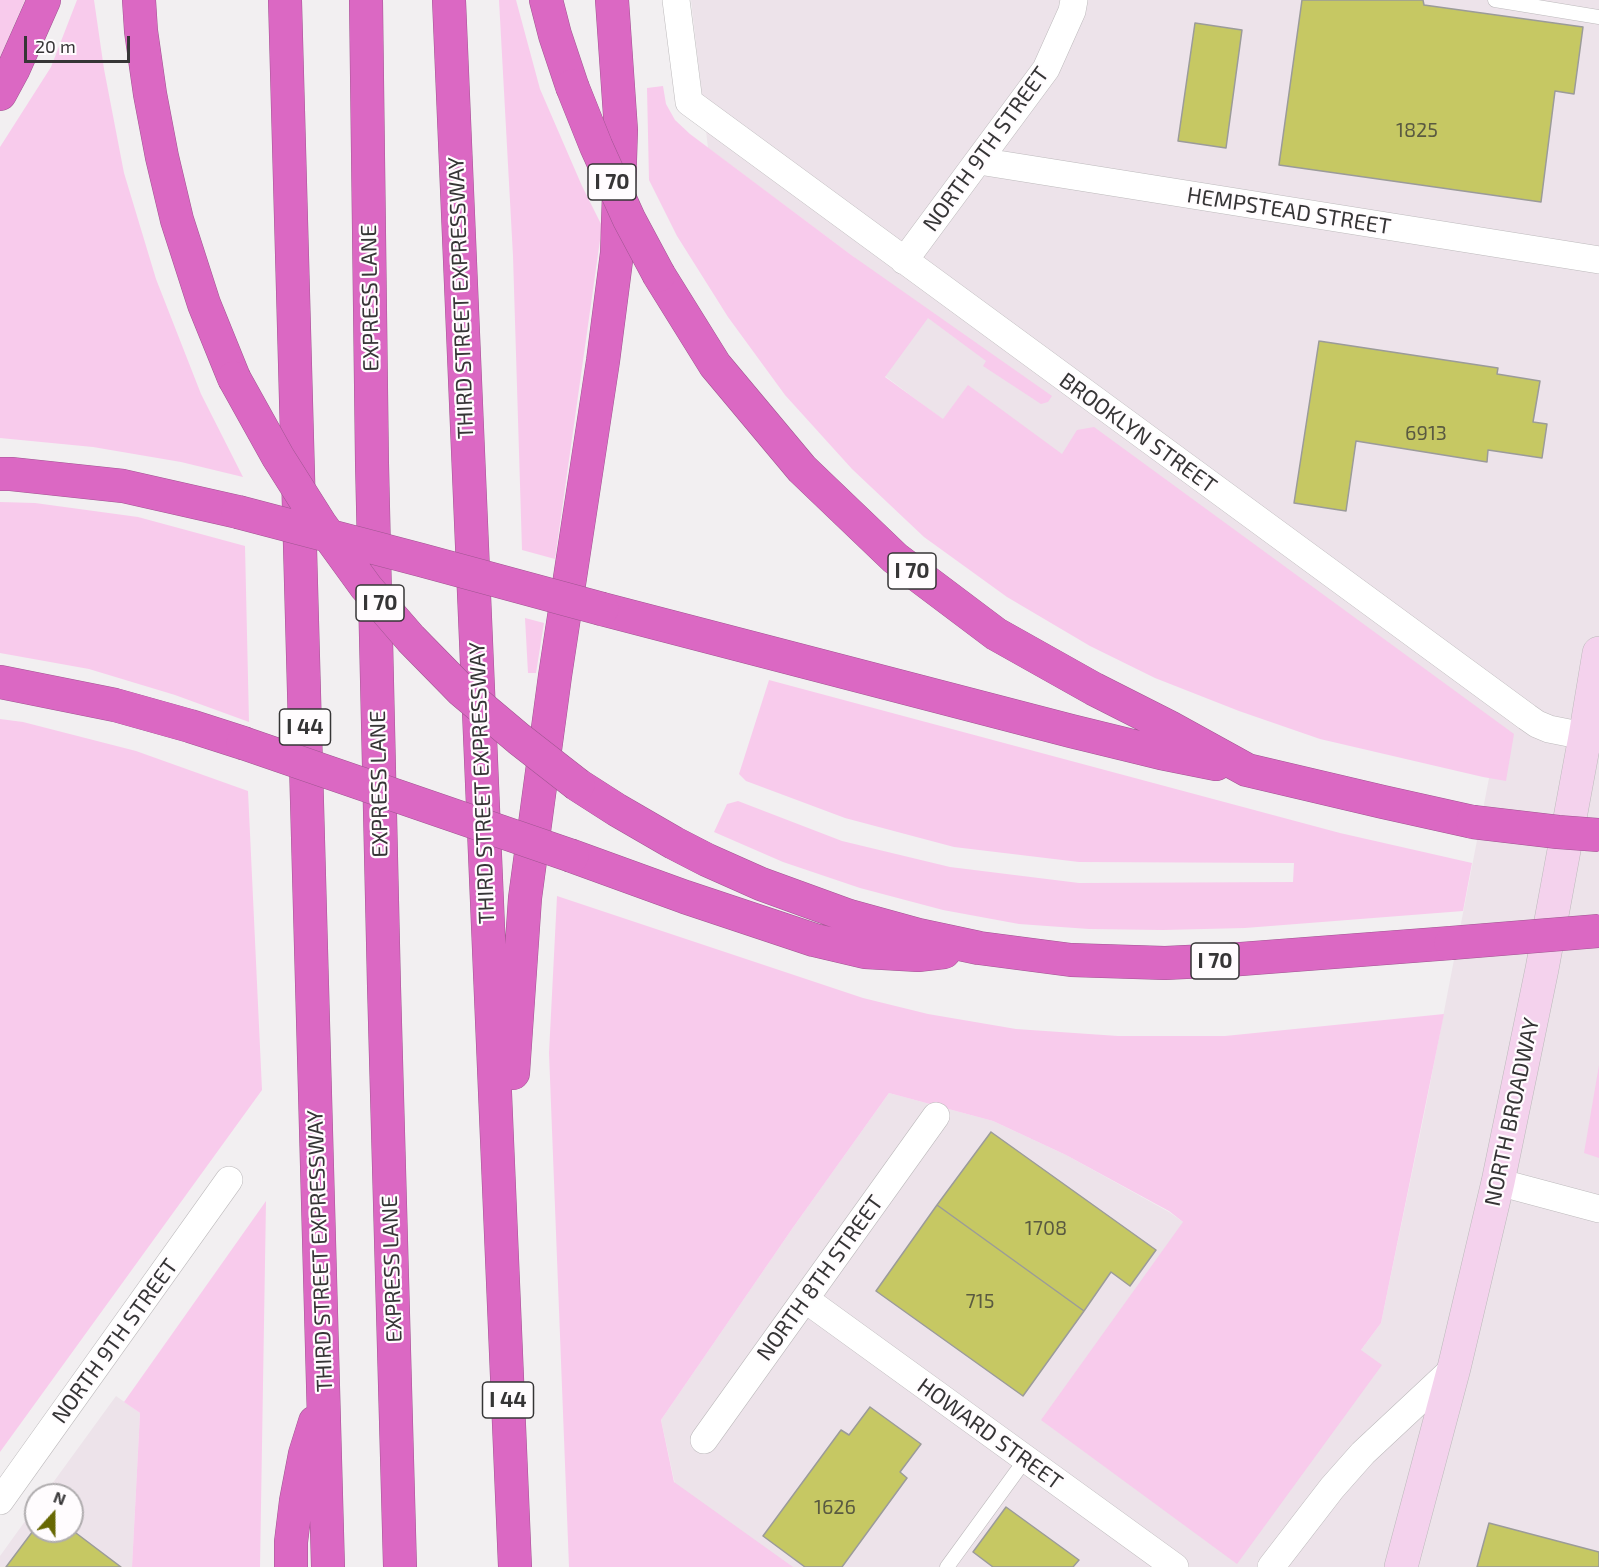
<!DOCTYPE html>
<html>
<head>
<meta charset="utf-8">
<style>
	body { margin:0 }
	#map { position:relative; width:1599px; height:1567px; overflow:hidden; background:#f2eff1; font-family:"Exo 2",sans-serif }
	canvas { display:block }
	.north { position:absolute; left:24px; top:1483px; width:60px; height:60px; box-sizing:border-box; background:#fffcfe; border:2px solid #afacae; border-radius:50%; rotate:21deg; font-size:16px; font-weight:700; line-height:24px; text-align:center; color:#363536 }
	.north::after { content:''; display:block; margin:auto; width:21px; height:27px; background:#676803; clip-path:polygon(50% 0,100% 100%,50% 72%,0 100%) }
	.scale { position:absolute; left:24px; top:36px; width:106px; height:27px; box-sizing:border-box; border:3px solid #363536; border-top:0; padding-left:8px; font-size:18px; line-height:21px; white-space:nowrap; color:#363536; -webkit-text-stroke:4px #fffcfe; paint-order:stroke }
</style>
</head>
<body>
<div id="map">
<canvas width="1599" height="1567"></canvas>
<div class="north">N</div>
<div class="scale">20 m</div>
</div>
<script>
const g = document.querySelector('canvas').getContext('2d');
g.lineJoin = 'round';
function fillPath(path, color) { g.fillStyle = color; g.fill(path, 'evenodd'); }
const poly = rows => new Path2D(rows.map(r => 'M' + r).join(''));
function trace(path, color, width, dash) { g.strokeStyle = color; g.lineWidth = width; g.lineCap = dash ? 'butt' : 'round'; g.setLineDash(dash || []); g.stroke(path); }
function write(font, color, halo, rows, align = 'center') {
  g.font = font + ' "Exo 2",sans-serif'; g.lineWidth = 4.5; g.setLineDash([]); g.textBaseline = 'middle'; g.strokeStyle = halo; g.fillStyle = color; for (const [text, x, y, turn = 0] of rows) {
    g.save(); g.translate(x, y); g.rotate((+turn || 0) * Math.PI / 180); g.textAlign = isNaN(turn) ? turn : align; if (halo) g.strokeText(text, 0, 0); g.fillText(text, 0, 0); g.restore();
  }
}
fillPath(poly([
	[691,0,1599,0,1599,1567,693,1567,661,1420,792,1229,889,1093,993,1121,1066,1155,1169,1212,1361,1350,1381,1323,1425,1110,1490,773,1060,468,963,394,943,420,885,376,854,257,708,148],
	[116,1396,140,1413,132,1567,0,1567,0,1556,36,1506,36,1531,72,1531,72,1495,44,1495]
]), '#ede3ea');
fillPath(poly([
	[0,0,25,0,0,57],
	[77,0,94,0,104,69,124,173,156,279,201,394,243,477,181,462,93,447,0,438,0,147,51,67],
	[499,0,516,0,540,89,582,186,602,226,555,559,522,550,513,256],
	[663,86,666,104,675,120,690,134,854,257,1052,396,1048,402,1041,404,983,366,986,361,928,318,885,377,943,419,968,385,1062,454,1077,430,1094,427,1514,734,1506,781,1483,777,1320,739,1239,711,1155,678,1090,646,1007,597,924,537,852,469,785,395,728,317,677,236,649,180,647,88],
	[0,502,35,503,138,517,245,546,249,722,175,695,89,669,0,653],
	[525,618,544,623,536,673,528,673],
	[769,680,1340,833,1472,863,1463,911,1245,928,1163,930,1089,929,1019,924,943,910,860,888,783,862,714,832,727,804,738,801,842,841,950,867,1079,883,1293,882,1294,863,1079,862,954,847,845,818,746,781,739,774],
	[0,719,23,722,136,751,248,791,262,1090,0,1452],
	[557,896,863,998,928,1014,1016,1029,1118,1036,1225,1036,1444,1014,1381,1323,1361,1350,1382,1365,1237,1564,1041,1420,1183,1222,1169,1211,1066,1155,993,1121,889,1093,792,1229,661,1420,674,1482,793,1567,569,1567,549,1053],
	[1599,1065,1599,1158,1584,1153],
	[266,1201,260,1567,132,1567,140,1413,124,1402]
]), '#f8cbec');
const building = poly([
	[1302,0,1423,0,1424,5,1583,27,1574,94,1555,91,1541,202,1279,165,1302,0],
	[1195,23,1242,30,1226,148,1178,141,1195,23],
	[1319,341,1498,368,1497,374,1540,381,1533,422,1547,424,1542,458,1488,450,1487,462,1356,441,1346,511,1294,503,1319,341],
	[991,1132,1156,1250,1130,1286,1111,1272,1084,1311,937,1205,991,1132],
	[937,1205,1084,1311,1023,1396,876,1291,937,1205],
	[870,1407,921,1444,900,1472,907,1478,842,1567,805,1567,763,1536,841,1430,849,1435,870,1407],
	[1006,1507,1079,1560,1073,1567,993,1567,973,1552,1006,1507],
	[1489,1523,1599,1552,1599,1567,1477,1567,1489,1523],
	[36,1527,36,1531,72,1531,72,1530,121,1567,6,1567,36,1527]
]);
fillPath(building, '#c6c863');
trace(building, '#9b9b99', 1.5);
const lane = poly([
	[1495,0,1599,17],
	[947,1567,1025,1460]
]);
const street = poly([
	[676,0,689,102,1527,717,1537,724,1549,729,1599,739],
	[979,161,1599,260],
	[904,261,1046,69,1072,11,1074,0],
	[1498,1182,1599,1209],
	[805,1299,1175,1567],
	[704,1440,936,1116],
	[0,1501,229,1180],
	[1271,1567,1332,1488,1363,1453,1454,1368]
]);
const secondary = poly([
	[1401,1567,1454,1368,1498,1182,1542,969,1585,737,1599,653]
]);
const highway = poly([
	[139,0,141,31,150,94,162,157,177,220,204,304,234,378],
	[285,0,328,1567],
	[366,0,372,463,384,986,400,1567],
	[449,0,515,1567],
	[546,0,555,35,572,86],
	[0,94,13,70,44,0],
	[659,275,715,365,802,469,895,558,996,634,1094,689,1169,727,1247,770,1383,802,1473,822],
	[0,474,11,474,123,486,238,512],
	[602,609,1071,731,1161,753,1216,764],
	[0,682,115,705,190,726,243,743],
	[578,785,617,810,674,843,707,860,761,884,849,916,918,935,979,948,1071,960,1165,963,1228,960,1451,943],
	[572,856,685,897,814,940,865,952,918,955,944,952],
	[513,1073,525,898,555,676,603,361,617,253,621,130,612,0],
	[291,1567,291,1542,296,1501,305,1454,315,1422]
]);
trace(lane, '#bdbabc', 15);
trace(street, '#bdbabc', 28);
trace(secondary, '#bdbabc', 34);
trace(highway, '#a15692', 34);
trace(lane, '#fff', 14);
trace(street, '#fff', 27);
trace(secondary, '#f4d2ed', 33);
trace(highway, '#db68c3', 33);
const highwayBridge = poly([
	[572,86,596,146,629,219,659,275],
	[234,378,278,457,321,525,366,587,411,639,462,691,519,739,578,785],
	[238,512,421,560,602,609],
	[243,743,572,856],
	[1473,822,1558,832,1599,835],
	[1451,943,1599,931]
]);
trace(highwayBridge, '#a15692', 34, []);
trace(highwayBridge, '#db68c3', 33);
write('20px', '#5a5a41', null, [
	["1825",1417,130],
	["6913",1426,433],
	["1708",1046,1228],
	["715",980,1301],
	["1626",835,1507]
]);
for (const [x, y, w] of [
	[612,182,48],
	[912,571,48],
	[380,603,48],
	[305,727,51],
	[1215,961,48],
	[508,1400,51]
]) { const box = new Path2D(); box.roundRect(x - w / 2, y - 18, w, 36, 4.5); g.fillStyle = '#fffcfe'; g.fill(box); trace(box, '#363536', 1.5); }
write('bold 21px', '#363536', null, [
	["I 70",612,182],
	["I 70",912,571],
	["I 70",380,603],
	["I 44",305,727],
	["I 70",1215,961],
	["I 44",508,1400]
]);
write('22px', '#363536', '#fffcfe', [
	["NORTH 9TH STREET",986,149,-54],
	["HEMPSTEAD STREET",1289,211,9],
	["EXPRESS LANE",370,298,-91],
	["THIRD STREET EXPRESSWAY",461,298,-92],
	["BROOKLYN STREET",1138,433,36],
	["THIRD STREET EXPRESSWAY",482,783,-92],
	["EXPRESS LANE",379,784,-91],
	["NORTH BROADWAY",1512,1112,-78],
	["THIRD STREET EXPRESSWAY",320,1251,-92],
	["EXPRESS LANE",392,1269,-92],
	["NORTH 8TH STREET",820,1278,-54],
	["NORTH 9TH STREET",115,1341,-54],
	["HOWARD STREET",990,1434,36]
]);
</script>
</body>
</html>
